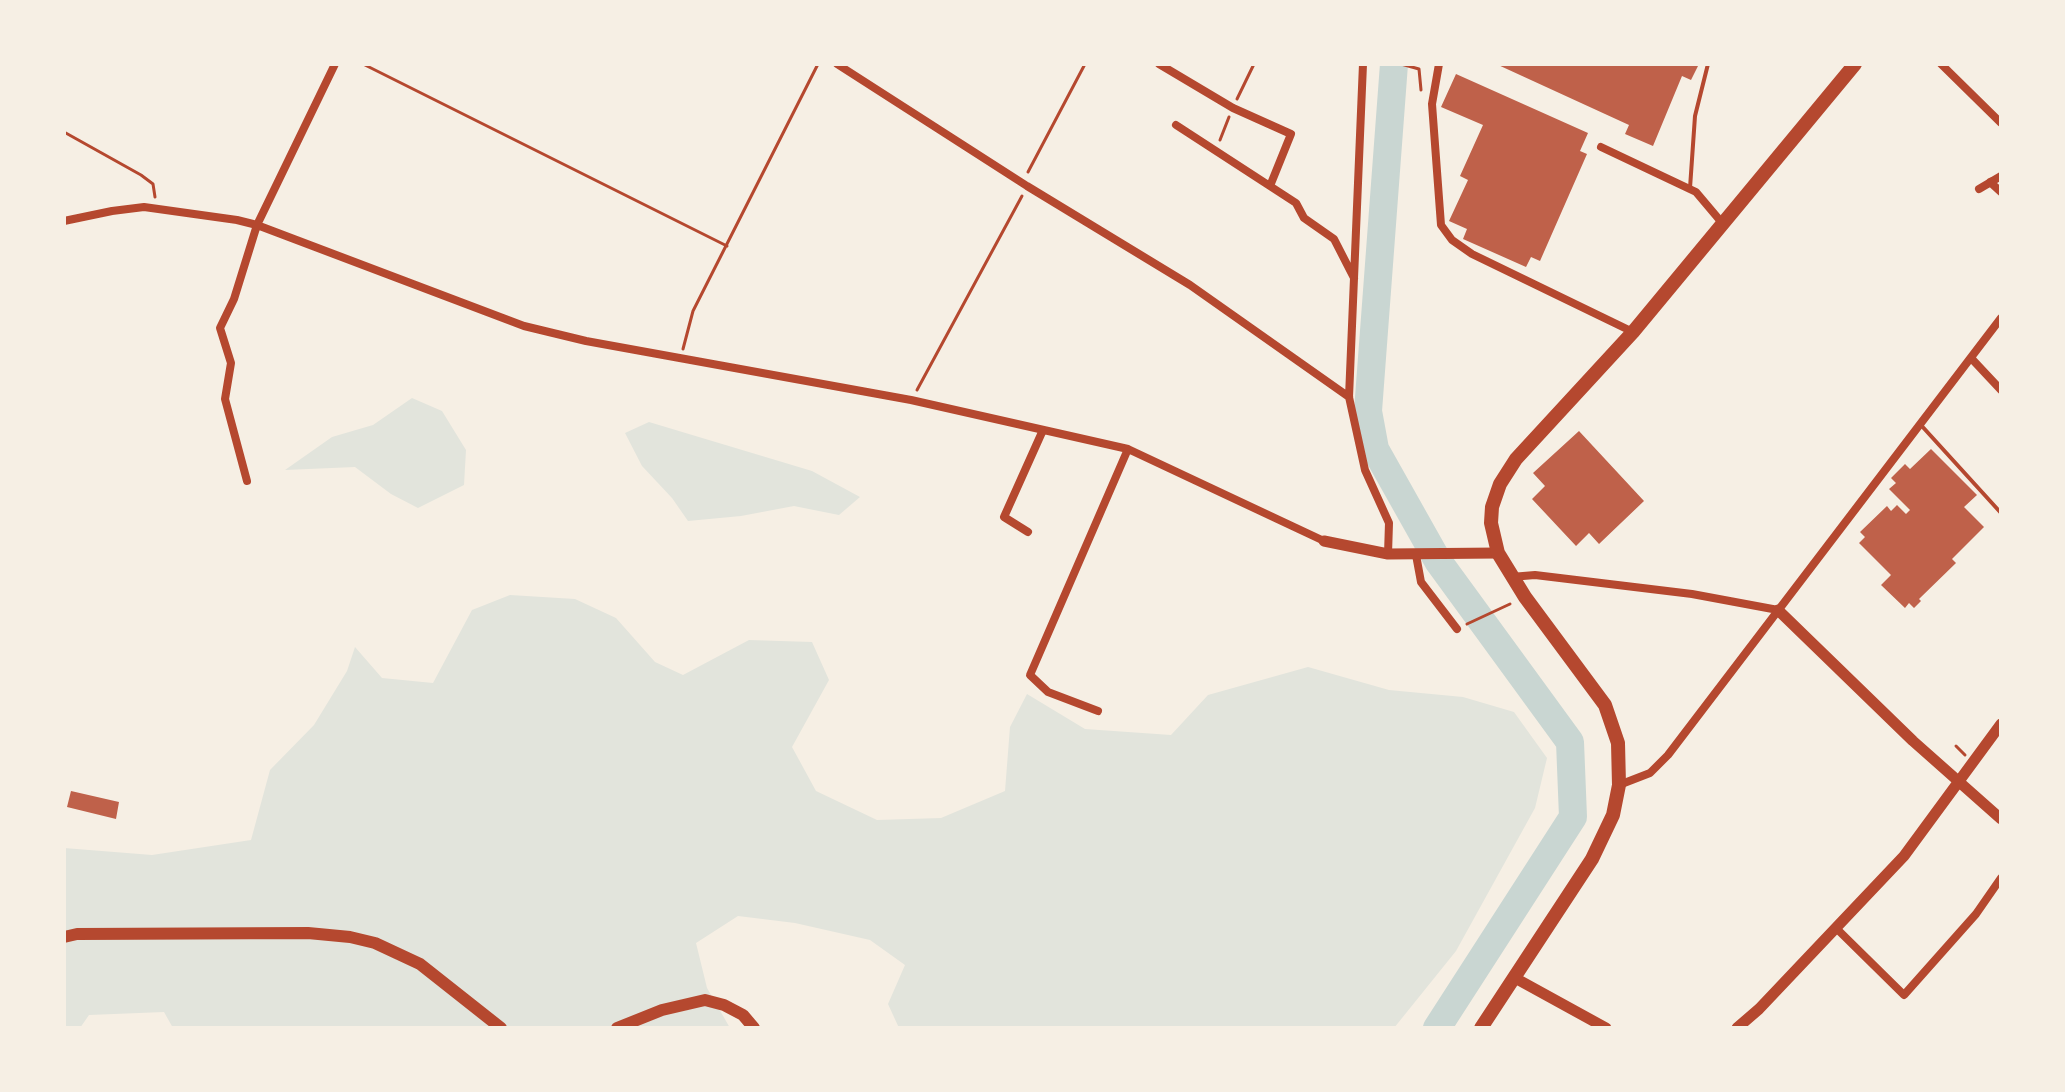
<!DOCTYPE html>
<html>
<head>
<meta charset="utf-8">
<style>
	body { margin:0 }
	#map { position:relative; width:2065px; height:1092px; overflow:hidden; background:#f6efe4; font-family:Quicksand,sans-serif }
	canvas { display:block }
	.frame { position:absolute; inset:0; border:66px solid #f6efe4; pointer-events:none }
</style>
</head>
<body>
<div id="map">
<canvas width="2065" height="1092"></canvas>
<div class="frame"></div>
</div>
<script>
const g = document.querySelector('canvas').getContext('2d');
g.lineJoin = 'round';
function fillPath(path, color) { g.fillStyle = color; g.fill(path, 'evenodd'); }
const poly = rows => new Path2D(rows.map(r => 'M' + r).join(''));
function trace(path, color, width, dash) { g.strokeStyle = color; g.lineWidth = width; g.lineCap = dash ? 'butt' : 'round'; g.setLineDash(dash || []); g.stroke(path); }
fillPath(poly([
	[412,398,442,411,466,450,464,485,418,508,391,494,355,467,285,470,332,437,373,425],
	[649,422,812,471,860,497,839,515,794,506,741,516,688,521,672,498,642,466,625,433],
	[510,595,575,599,616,618,655,662,683,675,749,640,812,642,829,680,792,747,816,791,877,820,941,818,1005,791,1010,727,1027,694,1085,729,1171,735,1208,695,1308,667,1389,690,1463,697,1514,712,1547,758,1535,808,1456,951,1394,1028,899,1028,888,1004,905,965,870,940,795,923,738,916,696,943,707,988,730,1028,173,1028,164,1012,89,1015,80,1028,64,1028,64,848,152,855,251,840,270,770,314,725,347,671,355,647,382,678,433,683,472,610]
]), '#e2e4dc');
trace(poly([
	[1394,64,1368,411,1375,449,1438,561,1570,742,1573,817,1437,1028]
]), '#c9d6d2', 28);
fillPath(poly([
	[1496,64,1699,64,1691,80,1682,76,1653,146,1625,134,1629,125],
	[1456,74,1588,133,1580,151,1587,154,1540,261,1531,257,1526,267,1463,239,1467,229,1449,221,1468,180,1460,176,1483,125,1441,107],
	[1579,431,1644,501,1599,544,1589,533,1576,546,1532,499,1545,486,1533,473],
	[1931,449,1977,495,1964,507,1984,527,1952,559,1956,563,1919,599,1921,601,1914,608,1909,603,1905,608,1881,585,1891,575,1859,543,1865,537,1860,532,1887,506,1891,511,1897,505,1906,514,1910,510,1889,489,1896,483,1891,478,1905,464,1910,469],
	[71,791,119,802,116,819,67,807]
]), '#bf614a');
trace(poly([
	[363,64,727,246],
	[1401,64,1419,69,1421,90],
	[1237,99,1254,64],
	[64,132,141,175,153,184,155,197],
	[1220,140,1229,117],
	[1028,172,1085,64],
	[683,349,693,311,818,64],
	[917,390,1022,196],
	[1467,624,1510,604],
	[1956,746,1965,755]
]), '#b5482f', 3);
trace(poly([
	[1690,188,1695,116,1708,64],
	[1920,424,2001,513]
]), '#b5482f', 4);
trace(poly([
	[837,64,1027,186,1190,285,1349,397],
	[1159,64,1233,108,1291,134,1270,186],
	[1363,64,1349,397,1365,470,1389,523,1388,554],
	[1439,64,1432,104,1441,225,1452,240,1472,254,1633,332],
	[1941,64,2001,123],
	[1176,125,1296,203,1304,218,1334,239,1354,278],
	[1601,147,1696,192,1723,224],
	[1990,182,2001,192],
	[1979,189,2001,176],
	[64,221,112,211,144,207,237,220,257,225,524,326,586,341,911,400,1128,449,1324,541],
	[1971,358,2001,390],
	[247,481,225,399,231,363,220,328,234,299,257,225,335,64],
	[1028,532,1004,517,1043,430],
	[1416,555,1421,582,1457,629],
	[1511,577,1535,575,1692,594,1778,610],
	[1098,711,1048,692,1030,675,1128,449],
	[1619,785,1650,773,1668,755,2001,318],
	[1837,929,1904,995,1976,914,2001,878]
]), '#b5482f', 8);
trace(poly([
	[1324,541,1388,554,1498,553],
	[1778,610,1913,741,2001,819],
	[1515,978,1606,1028],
	[1737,1028,1759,1009,1904,856,2001,724]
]), '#b5482f', 11);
trace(poly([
	[64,937,77,934,308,933,350,937,375,943,420,964,501,1028],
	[617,1028,662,1010,705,1000,724,1005,743,1015,754,1028]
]), '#b5482f', 12);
trace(poly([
	[1481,1028,1592,859,1613,815,1619,785,1618,743,1605,705,1525,597,1498,553,1491,523,1492,507,1500,484,1516,459,1633,332,1855,64]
]), '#b5482f', 14);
</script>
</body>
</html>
